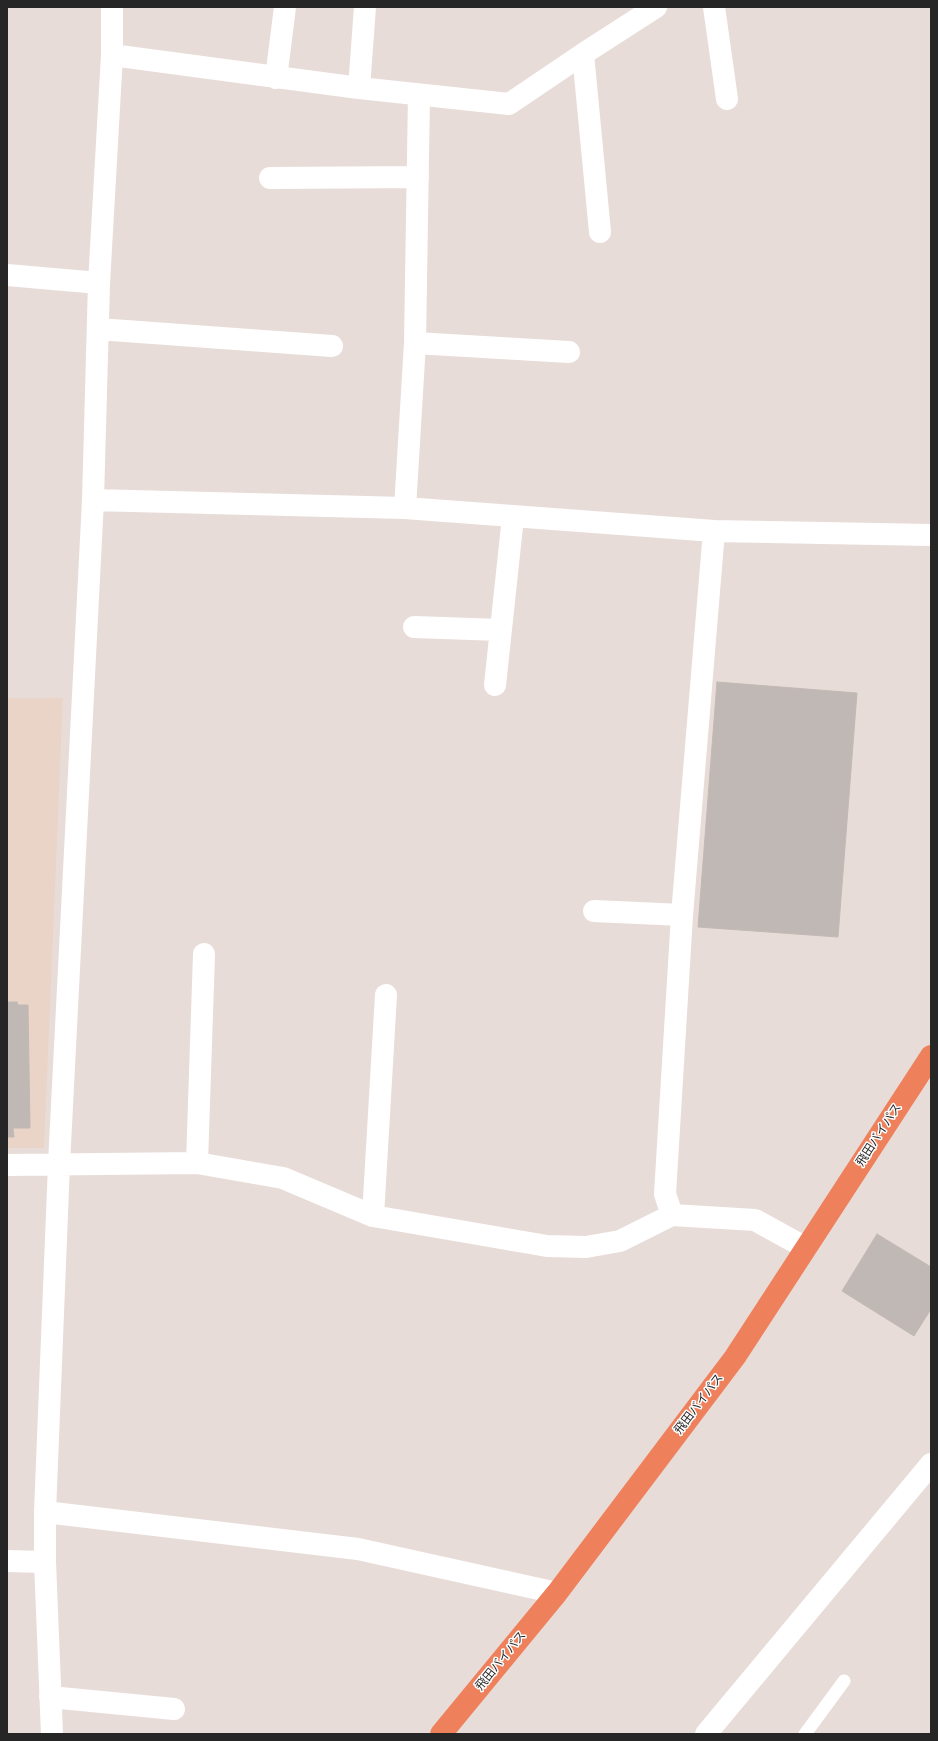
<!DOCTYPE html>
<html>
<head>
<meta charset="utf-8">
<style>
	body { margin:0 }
	#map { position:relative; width:938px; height:1741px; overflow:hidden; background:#e8dcd8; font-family:Karla,sans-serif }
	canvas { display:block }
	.frame { position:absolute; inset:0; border:8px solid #262626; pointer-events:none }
</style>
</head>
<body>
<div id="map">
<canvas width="938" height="1741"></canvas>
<div class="frame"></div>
</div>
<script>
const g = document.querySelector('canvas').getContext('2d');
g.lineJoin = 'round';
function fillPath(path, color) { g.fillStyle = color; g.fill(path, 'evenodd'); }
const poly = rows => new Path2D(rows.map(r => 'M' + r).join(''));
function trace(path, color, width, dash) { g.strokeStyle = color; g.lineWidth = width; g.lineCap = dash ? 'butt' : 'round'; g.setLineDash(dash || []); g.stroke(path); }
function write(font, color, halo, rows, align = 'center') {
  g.font = font + ' Karla,"Noto Sans JP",sans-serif'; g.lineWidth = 3; g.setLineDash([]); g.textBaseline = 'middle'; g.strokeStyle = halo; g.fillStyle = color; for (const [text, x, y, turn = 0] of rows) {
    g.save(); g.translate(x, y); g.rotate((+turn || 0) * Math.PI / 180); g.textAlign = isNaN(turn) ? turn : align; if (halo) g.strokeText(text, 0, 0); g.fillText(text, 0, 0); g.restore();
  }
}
fillPath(poly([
	[7,698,63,698,44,1148,7,1148]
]), '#ead4c8');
const building = poly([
	[717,682,857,693,838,937,698,927,717,682],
	[7,1002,17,1002,18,1005,28,1005,30,1128,13,1128,14,1137,7,1137,7,1002],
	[877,1234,931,1267,931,1309,914,1336,842,1291,877,1234]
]);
fillPath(building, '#c0b8b4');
trace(building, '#c3b8b3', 1);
trace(poly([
	[805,1734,844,1681]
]), '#fff', 13);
trace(poly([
	[714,7,727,99],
	[583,54,600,232],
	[112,55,359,88,509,104,583,54,656,7],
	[276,78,285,7],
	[359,88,365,7],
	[270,178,418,177],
	[7,275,99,283],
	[98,329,332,346],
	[415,343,569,352],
	[93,500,405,508,714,531,931,535],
	[405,508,415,343,419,95],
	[414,627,500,630],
	[495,685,513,517],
	[594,911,682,915,665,1194,672,1215],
	[682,915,714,531],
	[197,1163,283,1178,373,1216,547,1246,586,1247,620,1241,672,1215,755,1220,806,1248],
	[7,1165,197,1163,204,954],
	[373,1216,386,995],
	[45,1512,358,1549,557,1593],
	[7,1561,45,1562],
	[50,1697,174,1709],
	[52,1734,45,1562,45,1512,59,1164,93,500,99,283,112,55,112,7],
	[706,1734,931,1464]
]), '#fff', 22);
trace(poly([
	[441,1734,557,1593,735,1357,931,1056]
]), '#ee815c', 22);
write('12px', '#262626', '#fff', [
	["飛田バイパス",879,1135,-57],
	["飛田バイパス",699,1404,-53],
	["飛田バイパス",501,1661,-51]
]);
</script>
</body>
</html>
